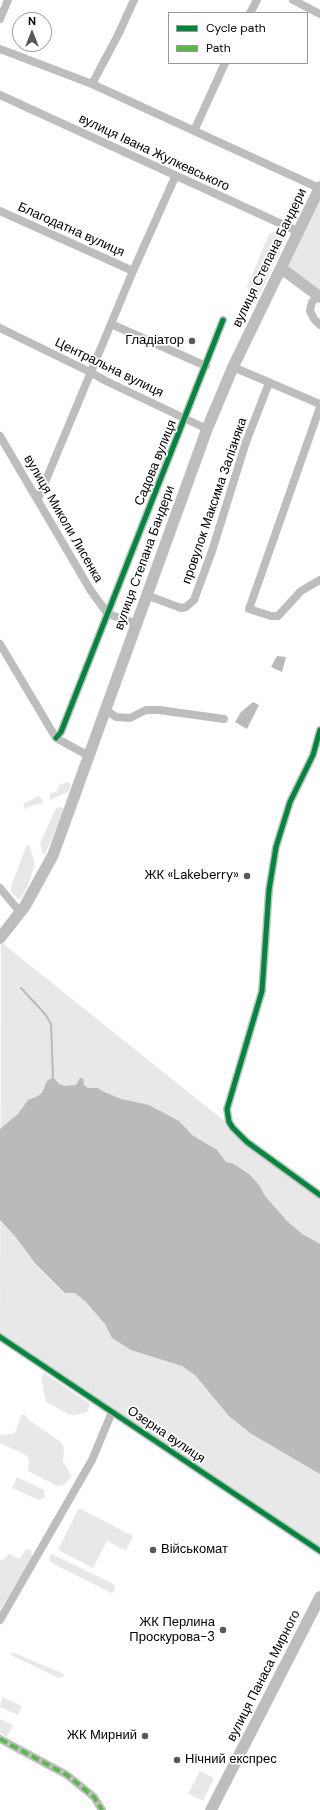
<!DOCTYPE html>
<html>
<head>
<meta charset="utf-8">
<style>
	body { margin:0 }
	#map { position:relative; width:320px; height:1810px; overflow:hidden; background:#fff; font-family:"DM Sans",sans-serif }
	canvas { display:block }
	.legend { position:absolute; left:168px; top:12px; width:140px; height:52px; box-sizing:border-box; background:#fff; border:1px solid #999; margin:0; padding:5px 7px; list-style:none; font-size:12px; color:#000 }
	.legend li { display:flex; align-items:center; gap:8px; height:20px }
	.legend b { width:20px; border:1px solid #999 }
	.north { position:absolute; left:12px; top:12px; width:40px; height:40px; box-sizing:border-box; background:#fff; border:1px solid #999; border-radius:50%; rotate:0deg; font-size:11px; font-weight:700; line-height:16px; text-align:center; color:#000 }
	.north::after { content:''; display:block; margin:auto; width:14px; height:18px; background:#595959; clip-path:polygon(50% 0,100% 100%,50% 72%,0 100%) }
</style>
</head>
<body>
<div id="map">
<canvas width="320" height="1810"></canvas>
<ul class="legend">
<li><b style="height:5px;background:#00873e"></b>Cycle path</li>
<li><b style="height:5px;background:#58b947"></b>Path</li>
</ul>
<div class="north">N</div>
</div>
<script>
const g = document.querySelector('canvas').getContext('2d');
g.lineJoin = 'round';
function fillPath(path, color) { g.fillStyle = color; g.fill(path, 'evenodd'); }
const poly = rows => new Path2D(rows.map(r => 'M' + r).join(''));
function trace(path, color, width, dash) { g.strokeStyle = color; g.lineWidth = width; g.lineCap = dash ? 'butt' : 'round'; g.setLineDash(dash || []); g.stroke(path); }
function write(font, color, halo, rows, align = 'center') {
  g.font = font + ' "DM Sans",sans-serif'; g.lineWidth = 3.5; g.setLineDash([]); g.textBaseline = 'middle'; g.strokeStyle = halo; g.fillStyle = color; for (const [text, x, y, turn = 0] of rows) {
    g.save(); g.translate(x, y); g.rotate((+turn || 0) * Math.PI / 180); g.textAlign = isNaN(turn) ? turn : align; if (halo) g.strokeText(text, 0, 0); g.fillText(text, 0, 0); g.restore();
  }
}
fillPath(poly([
	[320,192,320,289,319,292,285,267],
	[275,231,282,233,285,239,260,294,254,296,250,295,247,287,269,234],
	[67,782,71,784,68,792,50,800,50,794,57,791,59,785],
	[39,796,43,801,42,804,36,804,25,809,23,804],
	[61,807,65,809,45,854,43,854,40,843,56,808],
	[29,845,35,863,28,886,21,898,18,899,11,892,11,887,26,846],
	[1,942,227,1123,257,1154,320,1199,320,1547,0,1334],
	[44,1373,89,1403,89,1408,87,1412,75,1415,68,1414,46,1402,41,1378],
	[21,1415,25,1415,30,1421,61,1442,64,1448,63,1461,72,1476,64,1485,57,1486,28,1471,29,1459,26,1455,0,1443,0,1435,13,1434,16,1431],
	[17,1477,44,1490,45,1498,39,1500,12,1488],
	[79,1508,133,1536,126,1551,107,1541,93,1568,58,1550],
	[27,1549,31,1550,32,1557,0,1611,0,1560,3,1560,9,1554,20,1559,25,1550],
	[52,1554,113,1584,115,1587,114,1592,111,1593,50,1562,49,1557],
	[12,1652,64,1674,63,1677,59,1678,11,1655],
	[2,1697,22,1706,18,1715,0,1707],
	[0,1719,13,1725,7,1737,0,1733],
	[200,1771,214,1778,203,1801,188,1794]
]), '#e8e8e8');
fillPath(poly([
	[277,656,286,657,282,672,271,667],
	[253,702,259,705,247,729,235,722,241,712],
	[53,1077,59,1084,65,1086,76,1085,80,1078,83,1078,84,1085,88,1088,98,1088,102,1091,121,1099,149,1105,179,1121,192,1135,217,1150,226,1162,234,1164,250,1175,259,1185,265,1196,287,1221,302,1234,320,1244,320,1474,250,1433,229,1416,195,1375,182,1366,131,1350,112,1338,105,1324,86,1302,75,1293,65,1293,35,1263,15,1236,0,1220,0,1129,18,1114,28,1100,36,1097,42,1093,47,1081]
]), '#bababa');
trace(poly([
	[21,988,45,1014,51,1024,53,1077]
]), '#bababa', 2);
const major = poly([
	[281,268,320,297],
	[0,938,25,906,53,855,207,429,233,367,320,187],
	[211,1810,320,1597]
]);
trace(major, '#dbdbdb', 12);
trace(poly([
	[293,0,320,14],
	[250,13,257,0],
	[0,19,8,0],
	[0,49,92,84,319,188],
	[92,84,118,35,134,0],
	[0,95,299,232],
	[194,131,225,63],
	[0,211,133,271],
	[318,296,312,302,310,311,314,319,320,325],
	[111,324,206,366],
	[0,328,90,372,106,381,207,429],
	[233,367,320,404],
	[320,407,249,609,271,616,278,616,301,591,320,580],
	[0,436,91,591,108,614],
	[38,499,133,271,175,177],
	[146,595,181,608,186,607,194,600,212,551,246,442,269,383],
	[108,614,135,623],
	[0,644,56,738,89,756],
	[106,710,116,717,130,718,146,710,159,710,224,719],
	[320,730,313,755,290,802,276,847,269,890,262,991,227,1109,229,1122,233,1128,247,1142,320,1195],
	[56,738,61,732,223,320],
	[0,888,20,912],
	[0,1337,320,1551],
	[0,1620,92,1460,112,1412],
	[0,1739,67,1775,94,1797,102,1810]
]), '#bdbdbd', 8);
trace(major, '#bdbdbd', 11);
trace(poly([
	[0,1739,67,1775,94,1797,102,1810]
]), '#58b947', 4, [8, 4]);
trace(poly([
	[320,730,313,755,290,802,276,847,269,890,262,991,227,1109,229,1122,233,1128,247,1142,320,1195],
	[56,738,61,732,223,320],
	[0,1337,320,1551]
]), '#00873e', 5);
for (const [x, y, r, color] of [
	[192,341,4,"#595959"],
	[247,876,4,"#595959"],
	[153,1550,4,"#595959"],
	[223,1630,4,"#595959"],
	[145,1736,4,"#595959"],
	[177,1760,4,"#595959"]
]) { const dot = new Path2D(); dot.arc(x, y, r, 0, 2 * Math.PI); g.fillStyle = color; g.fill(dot); trace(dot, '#fff', 1.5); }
write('13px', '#000', '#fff', [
	["вулиця Івана Жулкевського",154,153,25],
	["Благодатна вулиця",71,230,24],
	["вулиця Степана Бандери",270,258,-64],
	["Центральна вулиця",109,368,26],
	["Садова вулиця",156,463,-68],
	["провулок Максима Залізняка",215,501,-71],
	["вулиця Миколи Лисенка",63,519,60],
	["вулиця Степана Бандери",145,558,-70],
	["Озерна вулиця",166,1435,34],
	["вулиця Панаса Мирного",264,1676,-63]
]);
write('13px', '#000', '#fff', [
	["Гладіатор",184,341],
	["ЖК «Lakeberry»",239,876],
	["Військомат",161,1550,"left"],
	["ЖК Перлина",215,1623],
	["Проскурова-3",215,1638],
	["ЖК Мирний",137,1736],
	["Нічний експрес",185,1760,"left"]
], 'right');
</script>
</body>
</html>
